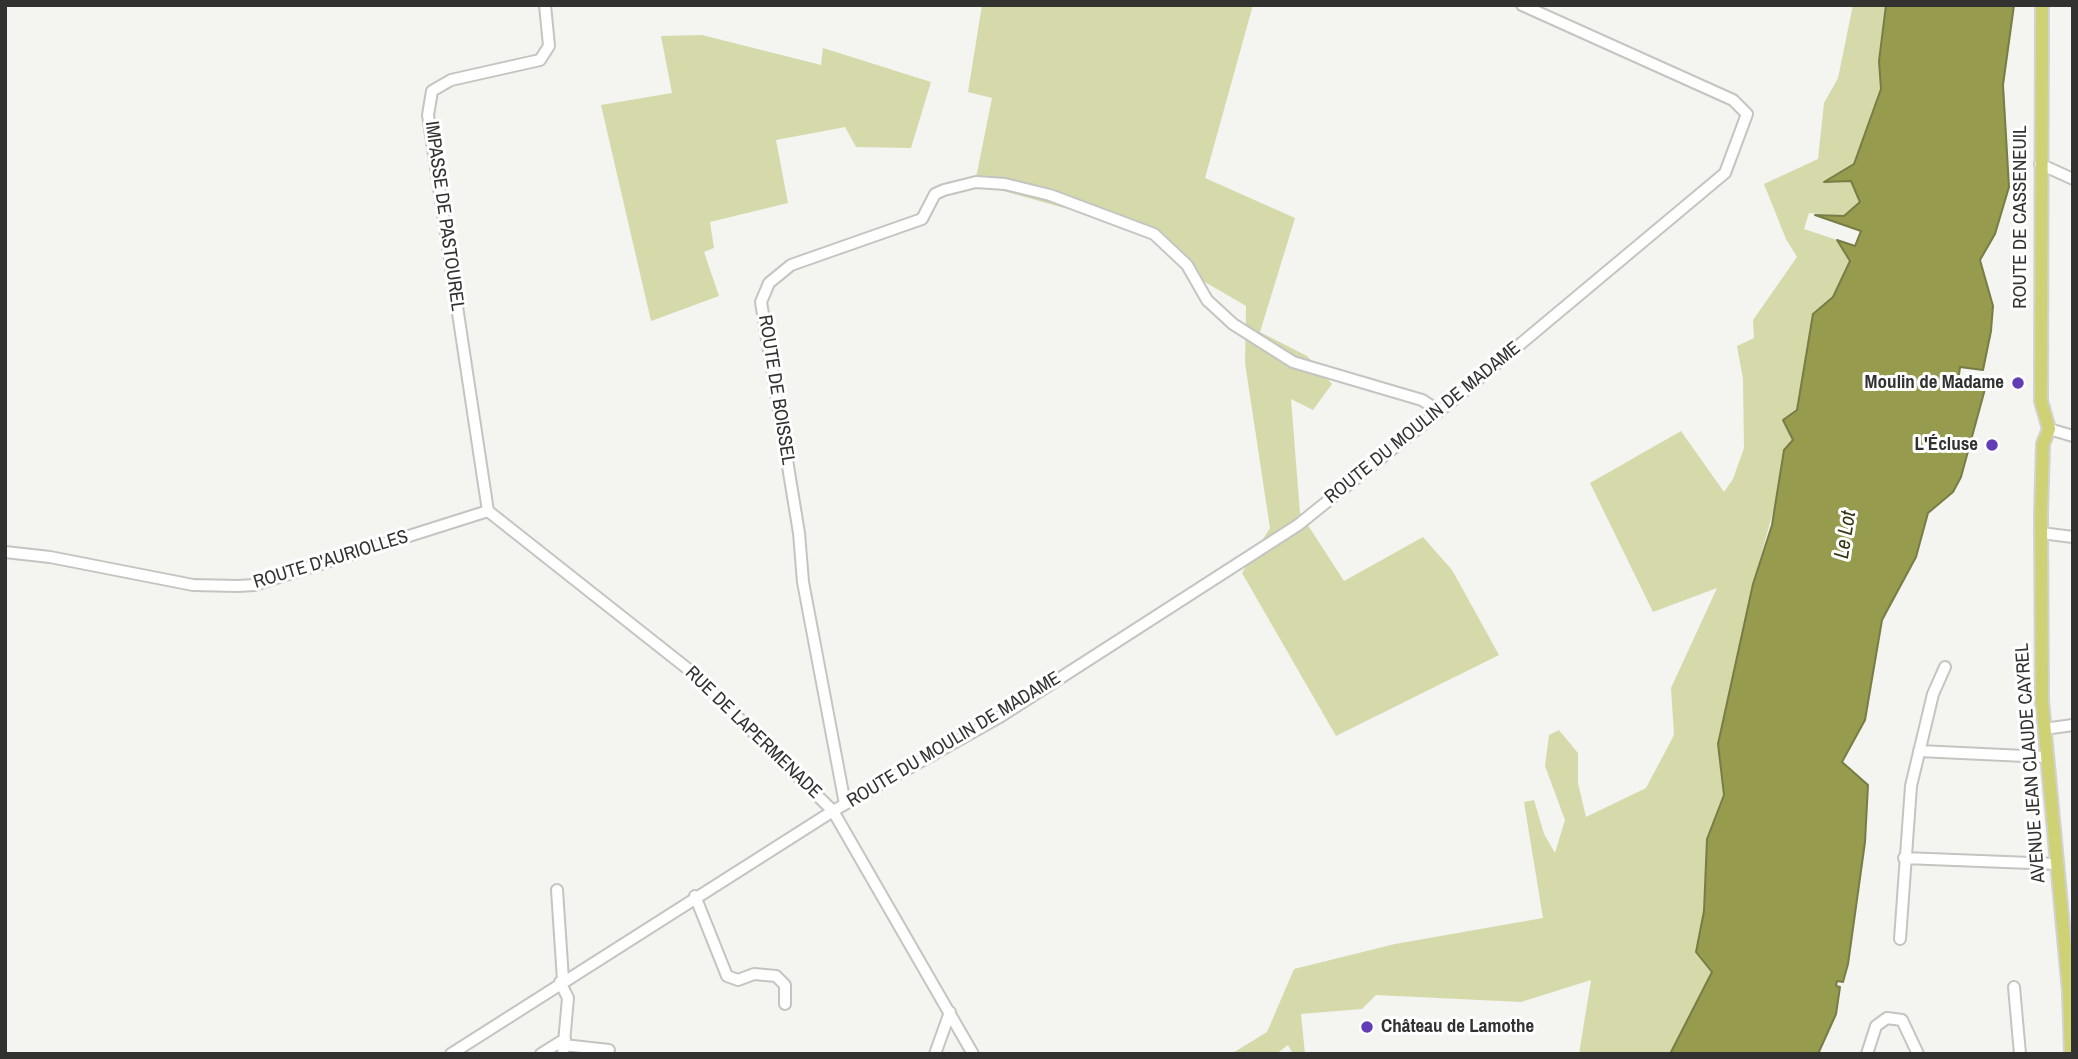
<!DOCTYPE html>
<html>
<head>
<meta charset="utf-8">
<style>
	body { margin:0 }
	#map { position:relative; width:2078px; height:1059px; overflow:hidden; background:#f4f4f0; font-family:"Archivo Narrow",sans-serif }
	canvas { display:block }
	.frame { position:absolute; inset:0; border:7px solid #323231; pointer-events:none }
</style>
</head>
<body>
<div id="map">
<canvas width="2078" height="1059"></canvas>
<div class="frame"></div>
</div>
<script>
const g = document.querySelector('canvas').getContext('2d');
g.lineJoin = 'round';
function fillPath(path, color) { g.fillStyle = color; g.fill(path, 'evenodd'); }
const poly = rows => new Path2D(rows.map(r => 'M' + r).join(''));
function trace(path, color, width, dash) { g.strokeStyle = color; g.lineWidth = width; g.lineCap = dash ? 'butt' : 'round'; g.setLineDash(dash || []); g.stroke(path); }
function write(font, color, halo, rows, align = 'center') {
  g.font = font + ' "Archivo Narrow",sans-serif'; g.lineWidth = 6; g.setLineDash([]); g.textBaseline = 'middle'; g.strokeStyle = halo; g.fillStyle = color; for (const [text, x, y, turn = 0] of rows) {
    g.save(); g.translate(x, y); g.rotate((+turn || 0) * Math.PI / 180); g.textAlign = isNaN(turn) ? turn : align; if (halo) g.strokeText(text, 0, 0); g.fillText(text, 0, 0); g.restore();
  }
}
fillPath(poly([
	[982,5,1253,5,1205,178,1295,218,1260,332,1307,356,1332,384,1313,410,1291,399,1300,513,1344,581,1423,537,1452,570,1499,655,1336,736,1242,573,1270,528,1245,363,1246,306,1193,275,1161,235,975,183,992,98,968,92],
	[1853,5,1886,5,1879,61,1881,89,1854,164,1826,182,1852,181,1861,202,1844,216,1809,213,1804,229,1837,240,1850,260,1833,297,1813,314,1793,440,1753,584,1718,744,1724,795,1707,839,1704,911,1697,952,1712,972,1670,1054,1579,1054,1591,980,1521,1002,1376,995,1362,1009,1301,1014,1305,1054,1293,1054,1288,1045,1276,1054,1231,1054,1267,1032,1294,969,1395,944,1543,918,1524,802,1534,800,1544,834,1555,853,1565,820,1545,766,1549,735,1559,730,1578,753,1578,783,1586,817,1646,788,1674,735,1671,688,1717,588,1653,612,1590,483,1681,431,1724,492,1733,479,1744,448,1743,379,1737,346,1754,338,1753,320,1797,257,1786,239,1764,184,1818,159,1824,103,1838,78],
	[702,35,821,65,823,48,931,82,911,148,856,147,845,127,776,140,788,203,710,222,714,248,704,252,719,296,651,321,601,105,672,93,661,36]
]), '#d6daab');
const water = poly([
	[1886,5,2014,5,2003,85,2009,187,1995,234,1980,260,1993,306,1991,331,1983,370,1960,367,1958,382,1976,385,1977,381,1981,382,1980,387,1985,389,1961,477,1953,492,1928,513,1916,557,1882,620,1865,720,1842,762,1868,785,1865,842,1848,964,1843,982,1837,981,1836,986,1840,987,1836,1014,1818,1054,1670,1054,1712,972,1696,952,1704,911,1707,839,1724,795,1718,744,1753,584,1772,525,1784,450,1793,440,1783,420,1797,410,1813,314,1833,297,1850,261,1837,240,1855,246,1861,231,1815,215,1844,216,1860,202,1851,181,1824,182,1854,164,1881,89,1879,61,1886,5]
]);
fillPath(water, '#969b4d');
trace(water, '#787c45', 2);
const minor = poly([
	[2040,164,2073,179],
	[2049,429,2073,436],
	[488,511,693,673,833,811,973,1054],
	[488,511,428,115,432,91,451,80,540,60,549,46,545,5],
	[2041,533,2073,537],
	[5,552,50,557,193,585,238,586,254,585,488,511],
	[2044,729,2073,725],
	[1919,751,2046,757],
	[845,804,803,582,799,533,761,302,769,283,791,265,922,219,935,194,944,190,976,182,1005,184,1050,195,1154,234,1187,265,1207,300,1233,324,1293,362,1422,400,1439,411],
	[1904,858,2056,864],
	[557,890,563,980],
	[695,896,727,976,738,980,754,974,776,976,785,985,785,1004],
	[1900,939,1911,786,1933,694,1945,667],
	[560,982,568,998,563,1054],
	[2014,987,2020,1054],
	[564,1045,609,1050],
	[451,1054,833,811,998,718,1298,525,1463,392,1725,173,1747,114,1733,100,1522,5],
	[541,1054,565,1039],
	[935,1054,950,1012],
	[1867,1054,1876,1026,1887,1018,1902,1020,1918,1054]
]);
const major = poly([
	[2042,5,2041,401,2049,429,2043,444,2041,515,2042,701,2069,991,2071,1054]
]);
trace(minor, '#c4c4c0', 14);
trace(major, '#d2d2d2', 16);
trace(minor, '#fff', 10);
trace(major, '#ced174', 12);
for (const [x, y, r, color] of [
	[2018,383,7,"#613db6"],
	[1992,445,7,"#613db6"],
	[1367,1027,7,"#613db6"]
]) { const dot = new Path2D(); dot.arc(x, y, r, 0, 2 * Math.PI); g.fillStyle = color; g.fill(dot); trace(dot, '#fff', 2.5); }
write('19px', '#323231', '#fff', [
	["IMPASSE DE PASTOUREL",444,216,82],
	["ROUTE DE CASSENEUIL",2021,217,-90],
	["ROUTE DE BOISSEL",776,390,81],
	["ROUTE DU MOULIN DE MADAME",1423,423,-39],
	["ROUTE D'AURIOLLES",331,560,-17],
	["RUE DE LAPERMENADE",753,733,44],
	["ROUTE DU MOULIN DE MADAME",954,740,-31],
	["AVENUE JEAN CLAUDE CAYREL",2031,763,-94]
]);
write('bold 19px', '#323231', '#fff', [
	["Moulin de Madame",2004,383],
	["L'Écluse",1978,445],
	["Château de Lamothe",1381,1027,"left"]
], 'right');
write('italic 21px', '#333512', '#fff', [
	["Le Lot",1846,535,-81]
]);
</script>
</body>
</html>
